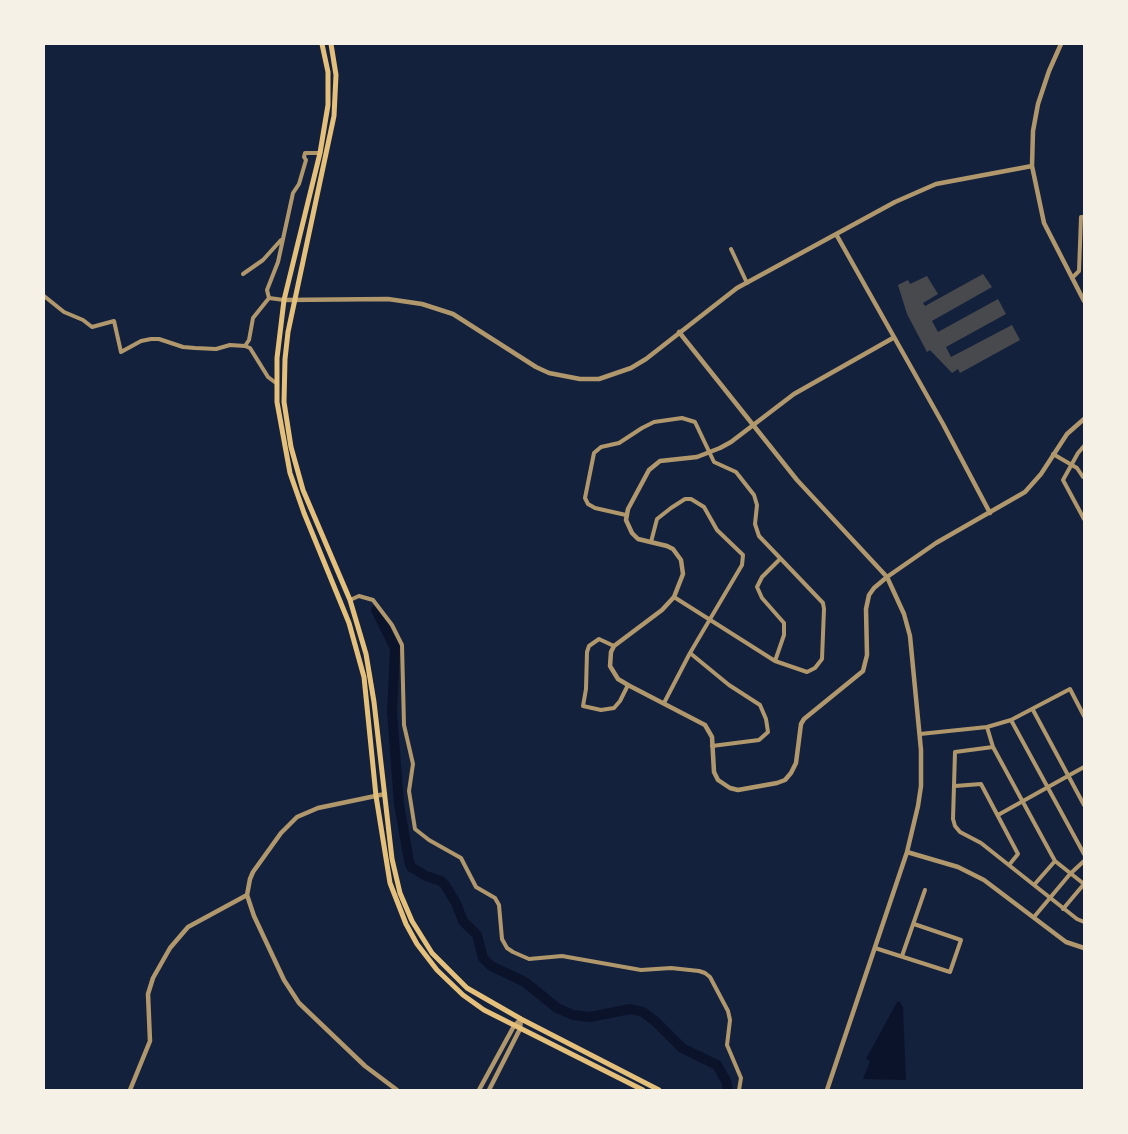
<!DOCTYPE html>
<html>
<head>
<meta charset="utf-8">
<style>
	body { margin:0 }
	#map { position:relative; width:1128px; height:1134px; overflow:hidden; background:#14213d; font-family:"IBM Plex Sans",sans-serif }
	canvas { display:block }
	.frame { position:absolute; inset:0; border:45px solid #f6f1e7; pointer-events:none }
</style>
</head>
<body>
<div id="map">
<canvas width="1128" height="1134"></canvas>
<div class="frame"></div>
</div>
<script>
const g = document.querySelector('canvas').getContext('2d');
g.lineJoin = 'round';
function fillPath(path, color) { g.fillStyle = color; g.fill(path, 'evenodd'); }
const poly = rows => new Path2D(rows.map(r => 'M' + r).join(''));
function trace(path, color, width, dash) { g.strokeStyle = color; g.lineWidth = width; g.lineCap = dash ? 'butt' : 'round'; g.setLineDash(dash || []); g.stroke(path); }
fillPath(poly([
	[899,1001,903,1007,906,1080,863,1079,870,1061,866,1059,897,1002]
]), '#0b132b');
trace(poly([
	[376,610,395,648,392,712,399,804,409,861,411,867,426,876,441,881,445,885,456,903,463,921,477,935,483,958,491,966,525,982,557,1008,573,1015,590,1017,630,1009,643,1012,656,1022,682,1048,717,1065,726,1081,728,1090]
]), '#0b132b', 10);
fillPath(poly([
	[983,274,992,287,932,321,938,332,998,299,1006,314,946,347,951,357,1012,325,1020,340,960,373,958,369,952,373,930,350,927,352,907,314,898,285,908,280,910,284,927,276,938,294,923,303,925,306]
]), '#48494c');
trace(poly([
	[731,249,747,283],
	[243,274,263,260,281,240],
	[1072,278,1079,271,1081,217,1084,217],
	[44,296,64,312,83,320,92,327,114,321,121,352,141,341,151,339,159,339,183,347,195,348,216,349,230,345,245,346,250,348,268,377,276,383],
	[284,300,269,298,267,290,278,262,293,193,299,184,306,160,304,157,305,153,320,153],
	[245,346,249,340,253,318,269,298],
	[1084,446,1078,453,1063,480,1084,519],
	[1053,454,1077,468,1083,477,1084,476],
	[626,515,595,508,588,504,585,498,594,453,601,447,619,443,642,428,654,422,682,418,695,422,714,462,736,472,754,495,757,505,755,524,759,536,823,603,824,609,822,659,815,668,807,672,775,661,674,597],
	[651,542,657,519,671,508,685,499,691,499,704,507,717,530,743,555,742,565,690,653,664,703],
	[350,600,359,596,373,600,392,625,402,645,404,725,413,764,409,791,415,829,429,840,461,858,476,887,495,898,499,905,502,939,507,948,513,952,529,959,562,956,641,970,671,968,699,971,705,973,710,977,728,1011,730,1020,727,1045,741,1078,739,1090],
	[614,646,599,639,589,646,587,652,586,689,583,706,601,710,614,708,620,701,628,685],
	[690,653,729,685,760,705,766,719,768,732,759,740,712,746],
	[775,661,784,635,784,623,762,598,757,587,762,577,780,559],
	[1033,710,1084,805],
	[1011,720,1084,854],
	[987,727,993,747,1055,861,1084,884],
	[920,734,987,727,1011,720,1070,689,1084,716],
	[993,747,955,752,953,819,955,826,960,832,981,843,1034,885,1055,861],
	[955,786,981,784,1018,854,1009,865],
	[998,815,1084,767],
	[1034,885,1077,919,1084,922],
	[1063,909,1084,884],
	[1034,917,1070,874,1084,861],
	[875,948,950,972,961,940,914,924],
	[902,956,925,890]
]), '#b1986c', 4);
trace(poly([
	[1061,44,1049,71,1038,104,1033,131,1032,166,1044,223,1084,301],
	[836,234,943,424,990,513],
	[284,300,388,299,422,304,453,314,536,367,549,373,580,379,599,379,631,368,646,359,737,288,895,202,936,184,1032,166],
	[679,332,797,480,887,577,904,614,910,636,921,750,921,786,918,806,907,852,827,1090],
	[893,338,794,394,731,442,720,448,697,457,660,461,649,470,628,509,626,520,632,533,638,539,667,546,673,549,681,560,683,574,674,597,662,610,614,646,611,652,610,666,618,679,628,685,705,725,712,737,714,772,718,780,730,788,738,790,777,783,785,780,791,773,796,763,801,724,804,719,863,671,867,655,866,609,869,595,874,588,887,577,936,543,1025,492,1041,474,1067,434,1084,419],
	[385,794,318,808,297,817,281,833,253,872,250,879,247,895,254,916,284,980,299,1003,365,1066,397,1090],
	[907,852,958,867,984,880,1066,942,1084,948],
	[130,1090,150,1041,148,994,153,978,170,948,188,927,247,895],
	[479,1090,514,1026,521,1019],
	[489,1090,520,1029,521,1019]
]), '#b1986c', 4.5);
trace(poly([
	[322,44,328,72,328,105,320,153,284,300,277,358,277,402,290,473,304,513,349,623,364,677,376,796,390,883,406,924,417,944,437,970,463,995,484,1010,643,1090],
	[331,44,336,75,334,116,288,332,285,359,284,402,291,447,303,490,350,600,366,654,374,702,392,859,400,893,412,921,432,953,467,988,521,1019,659,1090]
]), '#e5c07b', 5);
</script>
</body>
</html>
